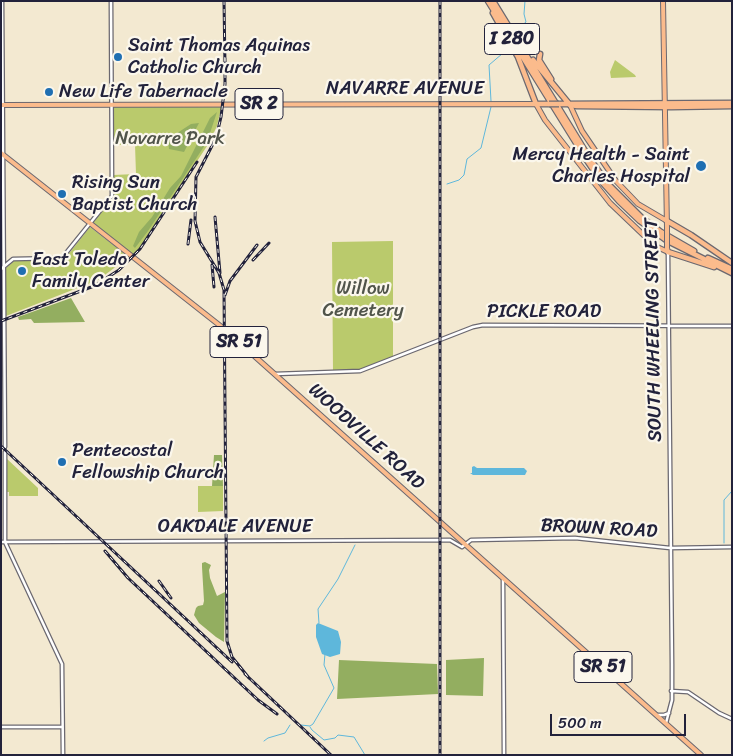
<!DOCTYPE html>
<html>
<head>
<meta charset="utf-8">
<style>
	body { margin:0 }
	#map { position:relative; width:733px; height:756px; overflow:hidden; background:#f3e9d1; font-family:Sriracha,sans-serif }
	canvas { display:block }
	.frame { position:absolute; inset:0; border:2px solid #22223b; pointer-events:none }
	.scale { position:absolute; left:550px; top:714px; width:136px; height:22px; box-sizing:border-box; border:2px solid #22223b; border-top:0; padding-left:6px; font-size:15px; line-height:18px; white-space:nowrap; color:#22223b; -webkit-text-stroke:4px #fbf7ec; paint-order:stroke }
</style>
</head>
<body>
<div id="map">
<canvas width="733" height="756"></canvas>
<div class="frame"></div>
<div class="scale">500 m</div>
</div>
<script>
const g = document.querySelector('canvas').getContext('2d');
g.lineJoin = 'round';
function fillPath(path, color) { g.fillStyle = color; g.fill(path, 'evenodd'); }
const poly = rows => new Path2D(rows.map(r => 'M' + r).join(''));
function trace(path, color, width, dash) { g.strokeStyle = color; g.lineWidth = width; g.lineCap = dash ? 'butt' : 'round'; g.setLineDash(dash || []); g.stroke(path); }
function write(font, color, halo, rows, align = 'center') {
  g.font = font + ' Sriracha,sans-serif'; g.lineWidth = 4.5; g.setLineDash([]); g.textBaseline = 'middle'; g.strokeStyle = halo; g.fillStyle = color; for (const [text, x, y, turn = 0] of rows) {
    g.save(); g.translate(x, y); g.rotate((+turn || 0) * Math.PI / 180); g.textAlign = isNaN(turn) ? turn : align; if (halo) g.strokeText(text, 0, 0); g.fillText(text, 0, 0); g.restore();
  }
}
fillPath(poly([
	[615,60,635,75,636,77,611,78,610,72],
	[112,104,222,104,217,126,209,143,134,257,91,224,112,196,113,175,136,174,135,145,112,145],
	[90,227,129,257,98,280,6,316,6,268,14,261,63,261],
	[393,241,393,359,368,369,333,373,332,242],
	[6,458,38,488,38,496,9,496,9,492,6,492],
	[198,486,223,486,223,511,198,512]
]), '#baca6c');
fillPath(poly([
	[217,112,207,142,148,231,135,248,133,246,139,232,152,217,170,188,181,176,210,118],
	[199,123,184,152,169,149,168,139,191,124],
	[71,298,85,322,34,323,31,319,19,320,18,317],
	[214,455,222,455,223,486,212,486],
	[205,562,211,565,209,570,210,578,217,596,225,592,224,642,216,637,199,623,194,615,196,608,198,606,203,605,204,601,202,567,202,563],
	[484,658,483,696,446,695,446,660],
	[339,660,437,664,438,694,337,699]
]), '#93ae60');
fillPath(poly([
	[474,466,477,468,524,468,527,471,525,475,473,475,470,473,472,473,472,467],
	[318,623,338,631,341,642,340,654,330,657,322,654,316,637,316,625]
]), '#5eb7db');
trace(poly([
	[520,27,526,22,524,14,525,1],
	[491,101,489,65,509,48],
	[447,184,459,180,464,175,467,159,481,148,491,107],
	[724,543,724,500,732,491],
	[319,623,318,609,338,579,355,545],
	[301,725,310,726,313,724,334,688,324,665,325,654],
	[310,727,312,730,324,740,335,738,338,735,354,737,365,755],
	[264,741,268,738,285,733,290,725]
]), '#5eb7db', 1);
const minor = poly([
	[2,1,5,447],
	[1,269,13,259,62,258,112,196,111,1],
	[275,374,360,371,473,327,483,325,732,326],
	[5,452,5,542,62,664,63,755],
	[1,542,450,540,462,547,471,540,575,538,670,548,732,547],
	[503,580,504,755],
	[671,691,688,692,719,713,732,719],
	[658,715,664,715,669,713],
	[666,723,672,700,672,664,668,253],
	[1,727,62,727]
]);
const major = poly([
	[663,1,667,228],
	[1,105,536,104,545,120,610,203,655,246,668,252,667,248],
	[570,105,582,131,616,181,638,204,667,221],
	[1,153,223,328,701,755]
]);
const highway = poly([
	[488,1,586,159,601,181,619,201,640,221,666,240,732,273],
	[493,1,590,159,607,183,641,217,661,232,694,251],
	[493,13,518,57,536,104,549,104],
	[540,54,539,60,551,79],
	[533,60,570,105],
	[559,104,732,103],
	[570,105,577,106,671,107,732,106],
	[667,221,691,235,732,263],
	[668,252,714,267],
	[708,258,732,269]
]);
trace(minor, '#6b6870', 5);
trace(major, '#6b6870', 6);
trace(highway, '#6b6870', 7);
trace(minor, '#fff', 2.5);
trace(major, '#fbbb8c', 4);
trace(highway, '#fbbb8c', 4.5);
const rail = poly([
	[224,1,225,66],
	[440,1,440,755],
	[225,58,225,84,221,117,216,138,196,177,195,221,200,242,219,273,224,290,227,641,232,657,249,678],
	[215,217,220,273],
	[188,244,191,220],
	[253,260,269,243],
	[212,265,214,287],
	[225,295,230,281,257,245],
	[1,321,94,286,119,270,140,249,197,162],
	[1,446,232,662],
	[105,551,128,578,258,700,277,714],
	[159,581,171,598],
	[245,674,331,755]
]);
trace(rail, '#22223b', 3);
trace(rail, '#fbf7ec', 1, [4]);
const majorBridge = poly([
	[667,228,667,248]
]);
const highwayBridge = poly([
	[549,104,559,104]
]);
trace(majorBridge, '#6b6870', 6, []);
trace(highwayBridge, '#6b6870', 7, []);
trace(majorBridge, '#fbbb8c', 4);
trace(highwayBridge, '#fbbb8c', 4.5);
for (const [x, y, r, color] of [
	[118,57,5,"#1f6fb2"],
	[49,92,5,"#1f6fb2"],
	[701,166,6,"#1f6fb2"],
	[62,194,5,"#1f6fb2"],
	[22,271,5,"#1f6fb2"],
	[62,462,5,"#1f6fb2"]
]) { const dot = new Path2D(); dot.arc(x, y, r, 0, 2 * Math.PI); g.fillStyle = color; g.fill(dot); trace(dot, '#fbf7ec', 2); }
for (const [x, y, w] of [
	[512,39,55],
	[259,104,48],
	[239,342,58],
	[603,667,58]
]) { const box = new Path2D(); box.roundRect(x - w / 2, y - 15.5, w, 31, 4); g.fillStyle = '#fbf7ec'; g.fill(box); trace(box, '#22223b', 1); }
write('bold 18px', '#22223b', null, [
	["I 280",512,39],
	["SR 2",259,104],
	["SR 51",239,342],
	["SR 51",603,667]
]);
write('19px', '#22223b', '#fbf7ec', [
	["Saint Thomas Aquinas",128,46],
	["Catholic Church",128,68],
	["New Life Tabernacle",59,92],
	["Mercy Health - Saint",690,155,"right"],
	["Charles Hospital",690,177,"right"],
	["Rising Sun",72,183],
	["Baptist Church",72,205],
	["East Toledo",32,260],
	["Family Center",32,282],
	["Pentecostal",72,451],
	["Fellowship Church",72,473]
], 'left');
write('19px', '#22223b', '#fbf7ec', [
	["NAVARRE AVENUE",405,89],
	["PICKLE ROAD",544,312],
	["SOUTH WHEELING STREET",654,330,-91],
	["WOODVILLE ROAD",366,437,42],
	["OAKDALE AVENUE",235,527],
	["BROWN ROAD",599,529,3]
]);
write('19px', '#50544a', '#fbf7ec', [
	["Navarre Park",170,139],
	["Willow",363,289],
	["Cemetery",363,311]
]);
</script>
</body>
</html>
